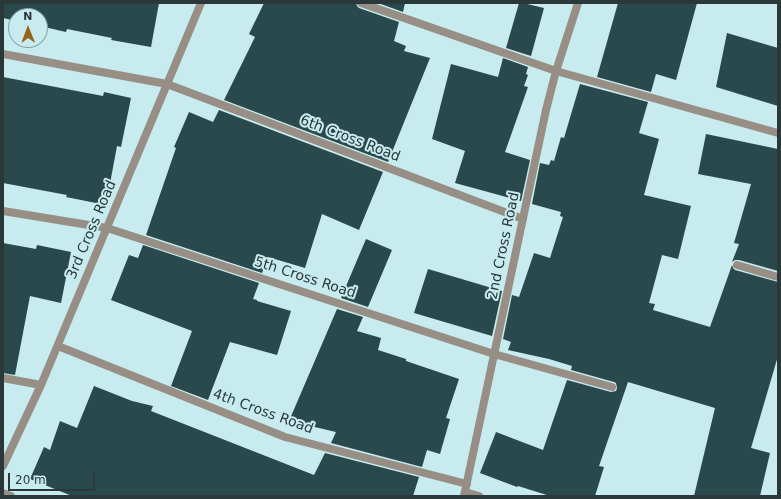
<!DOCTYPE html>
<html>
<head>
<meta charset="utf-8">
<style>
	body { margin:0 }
	#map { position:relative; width:781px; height:499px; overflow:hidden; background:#c7ebee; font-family:"DejaVu Sans",sans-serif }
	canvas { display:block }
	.frame { position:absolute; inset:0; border:4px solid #2a3839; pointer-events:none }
	.north { position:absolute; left:8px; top:8px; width:40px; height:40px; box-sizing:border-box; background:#c7ebee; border:1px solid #88a3a6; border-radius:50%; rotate:359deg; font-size:11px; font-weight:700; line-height:16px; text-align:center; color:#2a3839 }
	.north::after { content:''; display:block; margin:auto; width:14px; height:18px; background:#956416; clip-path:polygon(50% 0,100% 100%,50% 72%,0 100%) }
	.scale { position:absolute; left:8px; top:473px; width:87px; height:18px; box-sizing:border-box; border:2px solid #2a3839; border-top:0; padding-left:5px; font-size:12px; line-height:14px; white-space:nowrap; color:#2a3839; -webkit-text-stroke:3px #c7ebee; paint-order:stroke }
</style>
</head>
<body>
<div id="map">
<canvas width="781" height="499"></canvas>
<div class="frame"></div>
<div class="north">N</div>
<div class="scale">20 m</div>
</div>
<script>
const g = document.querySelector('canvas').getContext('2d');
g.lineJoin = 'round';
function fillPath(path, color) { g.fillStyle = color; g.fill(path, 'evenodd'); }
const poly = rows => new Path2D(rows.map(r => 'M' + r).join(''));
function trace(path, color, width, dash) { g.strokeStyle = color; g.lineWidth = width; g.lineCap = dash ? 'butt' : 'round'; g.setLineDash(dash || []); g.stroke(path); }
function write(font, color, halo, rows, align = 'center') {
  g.font = font + ' "DejaVu Sans",sans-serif'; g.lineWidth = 4; g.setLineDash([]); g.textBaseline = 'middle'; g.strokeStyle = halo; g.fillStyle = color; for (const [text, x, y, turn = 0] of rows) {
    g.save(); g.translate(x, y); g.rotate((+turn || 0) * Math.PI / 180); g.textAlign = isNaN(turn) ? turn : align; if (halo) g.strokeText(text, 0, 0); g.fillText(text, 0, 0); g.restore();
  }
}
fillPath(poly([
	[3,3,159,3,151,47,111,40,112,38,67,29,66,32,40,26,40,16,16,16,16,21,3,18],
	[264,3,356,3,357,6,359,8,399,22,394,41,406,46,404,51,430,58,388,162,224,100,255,37,249,34],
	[378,3,405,3,403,12],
	[519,3,523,3,544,8,531,56,506,48],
	[618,3,697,3,676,80,656,74,651,92,597,77],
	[727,33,778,48,778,106,716,87],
	[503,58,528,67,526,74,528,75,524,86,528,87,505,152,530,160,521,201,455,183,465,151,432,139,451,64,498,77],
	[3,77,103,96,104,92,131,98,121,147,117,146,106,205,66,197,67,195,3,183],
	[580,84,648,102,639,133,659,139,644,195,691,206,678,259,662,255,649,303,655,304,653,310,710,327,732,265,733,268,735,270,778,282,778,356,751,448,770,453,760,496,694,496,715,408,628,382,599,466,604,467,595,496,550,496,518,486,517,487,480,473,496,432,543,450,567,380,611,392,616,391,617,388,616,383,614,382,571,370,572,366,549,359,508,350,511,342,503,339,512,295,519,297,534,253,550,258,563,217,560,216,561,212,532,204,540,163,549,165,551,160,554,161,561,137,564,138],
	[219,110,383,172,359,230,322,214,305,268,268,257,262,273,146,235,176,148,174,147,189,112,213,122],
	[706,134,778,149,778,271,739,260,735,260,732,262,739,244,734,243,751,184,698,174],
	[366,239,392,250,368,307,341,298],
	[3,243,36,249,37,245,71,252,61,303,30,296,15,375,3,373],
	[143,245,259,283,253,299,257,300,257,301,291,311,277,355,230,342,208,400,171,386,192,331,111,300,129,255,138,258],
	[428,269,502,291,492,336,414,313],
	[337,309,363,317,357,331,381,338,378,350,406,359,406,361,459,379,446,418,450,419,440,454,427,450,422,467,331,443,336,432,289,421],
	[94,386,132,401,153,406,151,411,314,475,325,453,419,477,413,496,72,496,30,479,44,447,50,450,60,421,77,428]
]), '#2a494c');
trace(poly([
	[494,354,612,387]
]), '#978f86', 8);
trace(poly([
	[361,3,556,71,778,133],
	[3,54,167,84,523,219],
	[3,211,107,228,494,354],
	[737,265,778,277],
	[58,346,285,437,467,484],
	[3,378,41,385],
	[3,466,41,385,201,3],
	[465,492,479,496],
	[3,493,11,496],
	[464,496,546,110,556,71,578,3]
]), '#978f86', 8);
write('14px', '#2a3839', '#c7ebee', [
	["6th Cross Road",350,139,21],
	["3rd Cross Road",92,230,-67],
	["2nd Cross Road",504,246,-78],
	["5th Cross Road",305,278,18],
	["4th Cross Road",263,412,20]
]);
</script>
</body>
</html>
